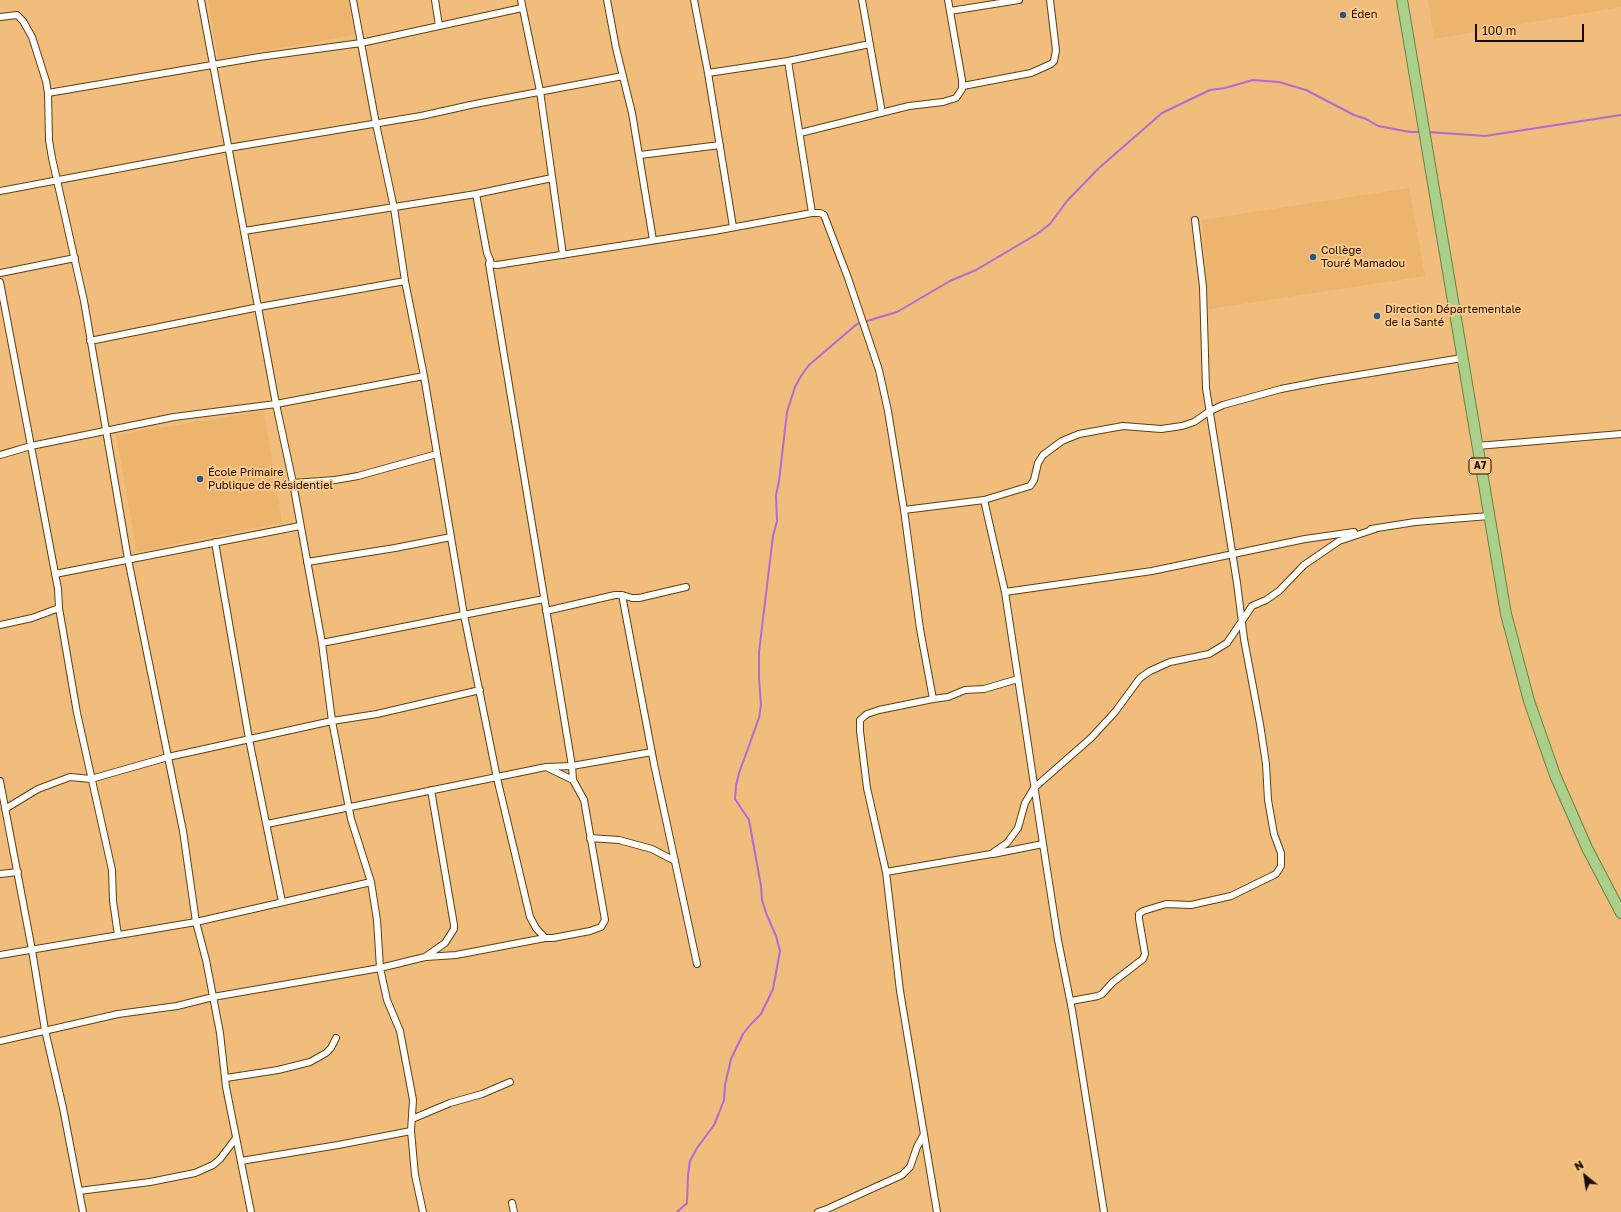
<!DOCTYPE html>
<html>
<head>
<meta charset="utf-8">
<style>
	body { margin:0 }
	#map { position:relative; width:1621px; height:1212px; overflow:hidden; background:#f0bd7c; font-family:"Golos Text",sans-serif }
	canvas { display:block }
	.north { position:absolute; left:1565px; top:1156px; width:40px; height:40px; -webkit-text-stroke:3px #fdca89; paint-order:stroke; rotate:330deg; font-size:11px; font-weight:700; line-height:16px; text-align:center; color:#190b00 }
	.north::after { content:''; display:block; margin:auto; width:14px; height:18px; background:#190b00; clip-path:polygon(50% 0,100% 100%,50% 72%,0 100%) }
	.scale { position:absolute; left:1475px; top:24px; width:109px; height:18px; box-sizing:border-box; border:2px solid #190b00; border-top:0; padding-left:5px; font-size:12px; line-height:14px; white-space:nowrap; color:#190b00; -webkit-text-stroke:3px #fdca89; paint-order:stroke }
</style>
</head>
<body>
<div id="map">
<canvas width="1621" height="1212"></canvas>
<div class="north">N</div>
<div class="scale">100 m</div>
</div>
<script>
const g = document.querySelector('canvas').getContext('2d');
g.lineJoin = 'round';
function fillPath(path, color) { g.fillStyle = color; g.fill(path, 'evenodd'); }
const poly = rows => new Path2D(rows.map(r => 'M' + r).join(''));
function trace(path, color, width, dash) { g.strokeStyle = color; g.lineWidth = width; g.lineCap = dash ? 'butt' : 'round'; g.setLineDash(dash || []); g.stroke(path); }
function write(font, color, halo, rows, align = 'center') {
  g.font = font + ' "Golos Text",sans-serif'; g.lineWidth = 4; g.setLineDash([]); g.textBaseline = 'middle'; g.strokeStyle = halo; g.fillStyle = color; for (const [text, x, y, turn = 0] of rows) {
    g.save(); g.translate(x, y); g.rotate((+turn || 0) * Math.PI / 180); g.textAlign = isNaN(turn) ? turn : align; if (halo) g.strokeText(text, 0, 0); g.fillText(text, 0, 0); g.restore();
  }
}
fillPath(poly([
	[208,0,348,0,354,35,218,59],
	[1428,0,1621,0,1621,7,1434,39],
	[1409,188,1425,276,1209,309,1202,220],
	[264,411,282,522,137,552,116,435]
]), '#ecb46c');
trace(poly([
	[1428,132,1485,136,1621,115],
	[677,1212,687,1203,688,1175,690,1161,697,1148,714,1125,719,1113,724,1100,725,1085,731,1059,743,1034,751,1024,761,1014,773,989,780,951,776,936,766,913,762,900,761,886,749,820,735,799,736,786,739,773,759,718,761,705,759,678,759,652,773,536,777,521,776,495,779,481,787,412,795,387,801,376,809,365,857,324,897,312,950,281,976,270,1037,234,1050,224,1067,201,1099,168,1162,113,1210,90,1225,88,1253,80,1279,82,1306,90,1354,115,1366,119,1378,126,1410,132,1422,132]
]), '#af6cd4', 2);
const minor = poly([
	[201,0,276,404,293,483,322,643,332,721,351,819,371,882,377,920,380,968,387,1000,400,1031,413,1100,411,1131,415,1175,423,1212],
	[353,0,376,124,394,208,405,281,424,376,464,615,497,778,530,917,536,928,545,938,553,938,590,931,601,927,605,920,584,800,573,780,546,767],
	[435,0,439,26],
	[521,0,540,91,563,255],
	[607,0,616,48,632,113,653,240],
	[694,0,708,73,733,227],
	[862,0,882,113],
	[950,11,1019,0],
	[0,17,17,15,23,21,32,37,46,81,48,93,49,140,52,158,84,301,128,559,183,831,196,922,206,960,220,1033,226,1087,251,1212],
	[788,61,812,213],
	[708,73,788,61,870,44],
	[963,86,1031,73,1051,64,1054,61,1056,50,1050,0],
	[48,93,259,57,361,43,522,8],
	[800,133,909,106,943,102,956,98,962,89,962,80,948,0],
	[640,155,720,145],
	[0,191,228,148,421,116,475,104,623,76],
	[476,194,487,253,490,260,489,264,497,265,714,231,812,213,820,213,824,215,848,278,879,370,888,411,904,510,920,629,933,699],
	[244,231,476,194,552,178],
	[489,264,572,766,573,780],
	[0,273,75,258],
	[0,282,58,589,59,608,77,713,112,870,113,901,118,935],
	[90,341,259,307,405,281],
	[1477,446,1621,434],
	[0,455,31,446,174,417,276,404,424,376],
	[293,483,335,480,358,476,437,454],
	[984,500,1030,486,1034,480,1038,463,1043,455,1062,441,1079,434,1123,426,1161,429,1182,426,1194,422,1210,411,1223,405,1281,389,1322,381,1462,358],
	[904,510,984,500,1005,592,1043,844,1058,940,1072,1010,1104,1212],
	[1371,529,1415,522,1489,516],
	[215,542,249,739,282,902],
	[307,562,395,548,451,537],
	[55,574,300,526],
	[1005,592,1152,571,1305,539,1354,532],
	[622,595,654,764,697,964],
	[546,611,615,595,622,595,632,598,639,598,686,587],
	[0,625,32,618,59,608],
	[322,643,544,599],
	[0,781,32,950,45,1030,63,1108,83,1212],
	[5,809,38,789,70,777,91,779,168,757,332,721,377,714,480,690],
	[267,824,546,767,572,766,652,752],
	[590,838,619,840,652,849,675,861],
	[993,854,1043,844],
	[886,872,991,854,1007,843,1018,828,1025,803,1034,788,1091,738,1115,712,1140,678,1150,671,1170,662,1209,654,1227,643,1252,606,1266,600,1279,591,1304,565,1339,541,1375,529],
	[0,874,18,872],
	[0,955,196,922,371,882],
	[426,957,456,955,545,938],
	[1071,1001,1098,996,1102,994,1113,982,1143,959,1145,954,1139,919,1139,914,1143,911,1166,904,1191,905,1231,896,1276,874,1281,866,1281,853,1274,834,1268,800,1266,764,1260,724,1244,639,1237,583,1206,388,1203,287,1195,220],
	[0,1041,118,1014,177,1006,213,997,380,968,425,957,445,943,454,929,454,925,431,790],
	[226,1078,278,1070,310,1062,326,1053,331,1048,336,1038],
	[412,1119,450,1103,482,1094,510,1082],
	[241,1161,338,1145,411,1131],
	[79,1191,150,1182,195,1173,213,1165,220,1159,236,1138],
	[512,1203,514,1212],
	[818,1212,827,1209,902,1175,910,1167,917,1147,924,1134],
	[937,1212,900,991,886,872,867,788,860,731,860,720,867,714,879,710,933,699,948,697,965,690,984,689,1018,679]
]);
const trunk = poly([
	[1402,0,1506,614,1529,701,1555,775,1587,848,1621,913]
]);
trace(minor, '#623f08', 8);
trace(trunk, '#6a8349', 12);
trace(minor, '#fff', 6);
trace(trunk, '#aad08c', 10);
for (const [x, y, r, color] of [
	[1343,15,4,"#22578f"],
	[1313,257,4,"#22578f"],
	[1377,316,4,"#22578f"],
	[200,479,4,"#22578f"]
]) { const dot = new Path2D(); dot.arc(x, y, r, 0, 2 * Math.PI); g.fillStyle = color; g.fill(dot); trace(dot, '#fdca89', 1.5); }
for (const [x, y, w] of [
	[1480,466,22]
]) { const box = new Path2D(); box.roundRect(x - w / 2, y - 8, w, 16, 3); g.fillStyle = '#fdca89'; g.fill(box); trace(box, '#190b00', 1); }
write('bold 10px', '#190b00', null, [
	["A7",1480,466]
]);
write('11px', '#190b00', '#fdca89', [
	["Éden",1351,15],
	["Collège",1321,251],
	["Touré Mamadou",1321,264],
	["Direction Départementale",1385,310],
	["de la Santé",1385,323],
	["École Primaire",208,473],
	["Publique de Résidentiel",208,486]
], 'left');
</script>
</body>
</html>
